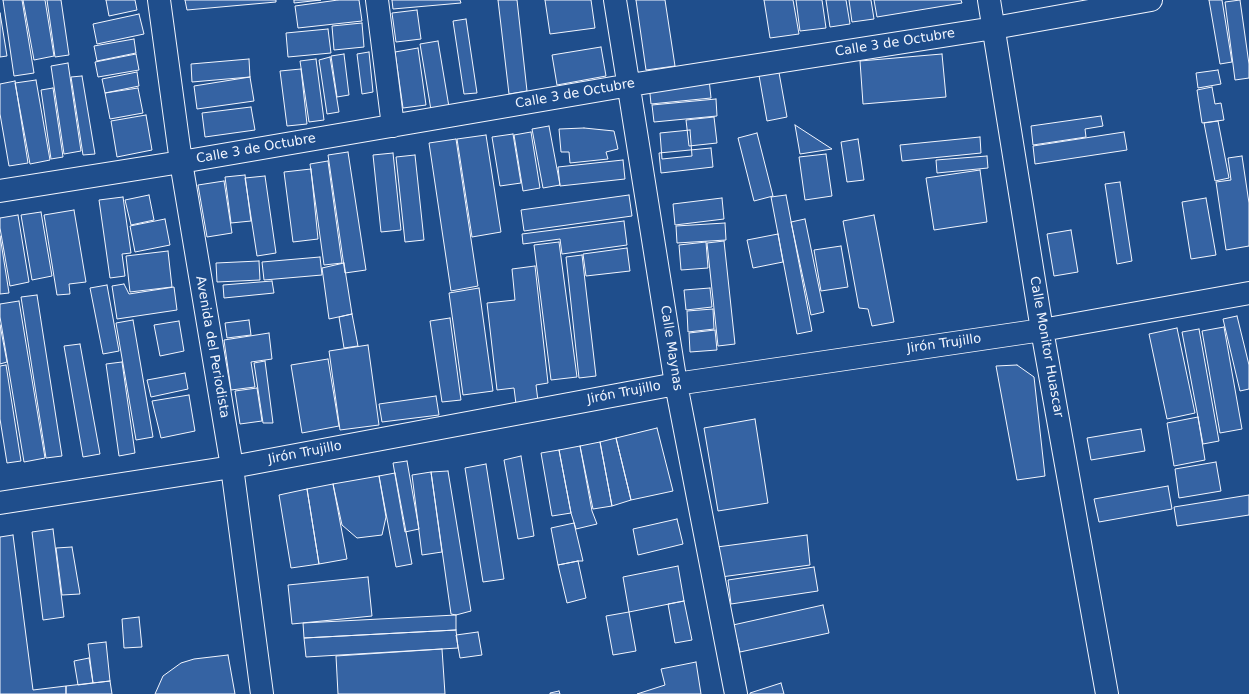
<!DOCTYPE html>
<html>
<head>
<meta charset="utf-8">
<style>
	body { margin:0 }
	canvas { display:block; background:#1f4e8c }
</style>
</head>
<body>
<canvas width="1249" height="694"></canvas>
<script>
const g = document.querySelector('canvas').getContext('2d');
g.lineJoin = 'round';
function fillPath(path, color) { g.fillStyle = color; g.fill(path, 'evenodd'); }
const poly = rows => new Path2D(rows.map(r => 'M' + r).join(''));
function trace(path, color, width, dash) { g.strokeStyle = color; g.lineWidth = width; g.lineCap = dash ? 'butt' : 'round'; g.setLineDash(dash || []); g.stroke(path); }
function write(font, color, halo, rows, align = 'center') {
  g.font = font + ' "DejaVu Sans",sans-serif'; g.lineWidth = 3; g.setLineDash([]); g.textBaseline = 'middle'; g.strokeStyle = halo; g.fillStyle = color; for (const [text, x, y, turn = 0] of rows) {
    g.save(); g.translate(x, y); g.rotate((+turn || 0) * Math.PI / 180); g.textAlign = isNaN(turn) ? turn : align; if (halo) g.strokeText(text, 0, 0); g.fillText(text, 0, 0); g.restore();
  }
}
const building = poly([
	[3,0,22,0,34,73,14,76,3,0],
	[23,0,45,0,54,56,34,60,23,0],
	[47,0,61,0,69,55,55,57,47,0],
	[106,0,135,0,137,10,109,16,106,0],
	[185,0,276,0,276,2,187,10,185,0],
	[294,0,321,0,294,3,294,0],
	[338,0,359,0,362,21,298,28,295,6,338,0],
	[392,0,460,0,461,3,393,9,392,0],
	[498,0,517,0,527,91,509,94,498,0],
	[545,0,591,0,595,28,550,34,545,0],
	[636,0,665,0,675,66,646,70,636,0],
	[764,0,793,0,799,34,770,38,764,0],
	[796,0,822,0,826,28,800,31,796,0],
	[826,0,846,0,850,24,830,27,826,0],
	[849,0,871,0,874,19,852,22,849,0],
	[874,0,961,0,962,3,877,17,874,0],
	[1209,0,1222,0,1232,62,1220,64,1209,0],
	[1240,0,1249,64,1249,78,1235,80,1225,2,1240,0],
	[417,10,421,39,396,42,392,13,417,10],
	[0,13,7,56,0,57,0,13],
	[139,14,144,34,97,44,93,24,139,14],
	[466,19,477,93,464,94,453,21,466,19],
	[362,23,364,47,334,50,332,26,362,23],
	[328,29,331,53,288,57,286,33,328,29],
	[134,39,136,53,97,61,94,46,134,39],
	[438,41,449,107,431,110,420,44,438,41],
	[601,47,606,76,557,85,552,55,601,47],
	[418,48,426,105,403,108,395,52,418,48],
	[369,52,373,92,362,94,357,54,369,52],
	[136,54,139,70,98,77,95,62,136,54],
	[344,54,349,95,337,97,331,56,344,54],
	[942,54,946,97,863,104,860,61,942,54],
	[330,57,339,112,327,114,319,60,330,57],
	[249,59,250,77,192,82,191,64,249,59],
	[316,59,324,120,309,122,300,61,316,59],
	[68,63,81,151,64,154,51,66,68,63],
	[778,67,787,117,767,121,758,70,778,67],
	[301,69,307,124,287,126,280,71,301,69],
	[1218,70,1221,84,1198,88,1196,73,1218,70],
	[137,72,139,86,105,93,102,79,137,72],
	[82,76,95,154,83,155,71,77,82,76],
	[250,77,254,101,197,109,194,86,250,77],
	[709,79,711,98,651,104,649,84,709,79],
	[36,80,50,160,30,164,15,83,36,80],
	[15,81,28,163,9,166,0,114,0,84,15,81],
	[1212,87,1215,104,1221,103,1224,120,1202,123,1197,90,1212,87],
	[53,88,63,157,51,159,41,90,53,88],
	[138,88,143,113,110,119,105,93,138,88],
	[716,99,717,116,654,122,652,105,716,99],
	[251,107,255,130,205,137,202,113,251,107],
	[146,115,152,150,117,157,111,121,146,115],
	[1101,116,1103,126,1085,129,1086,137,1033,145,1031,126,1101,116],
	[714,117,717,143,689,146,686,120,714,117],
	[1218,121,1229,178,1215,181,1204,123,1218,121],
	[795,125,832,149,800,154,795,125],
	[549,126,560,185,543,188,532,129,549,126],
	[584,128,614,131,618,149,606,152,608,159,570,163,569,152,561,152,559,129,584,128],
	[690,130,692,156,662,159,660,133,690,130],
	[531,132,540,188,523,191,514,135,531,132],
	[1124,132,1127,150,1035,164,1033,146,1124,132],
	[757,133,773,196,754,201,738,138,757,133],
	[513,134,521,183,500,186,492,137,513,134],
	[486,135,501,232,472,237,457,139,486,135],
	[980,137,981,153,902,161,900,145,980,137],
	[456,139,478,286,451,291,429,143,456,139],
	[858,139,864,180,847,182,841,142,858,139],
	[711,148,713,167,661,173,659,153,711,148],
	[348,152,366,270,345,273,328,155,348,152],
	[393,153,401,230,381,232,373,155,393,153],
	[826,154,832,196,805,200,799,157,826,154],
	[415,155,424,240,405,242,396,157,415,155],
	[987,156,988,168,937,173,936,160,987,156],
	[1242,156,1249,203,1249,246,1226,250,1216,182,1231,180,1228,158,1242,156],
	[623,160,625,179,560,186,558,167,623,160],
	[328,161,342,263,324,265,310,164,328,161],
	[311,169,318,239,293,242,284,172,311,169],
	[980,170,987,222,934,230,926,178,980,170],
	[245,175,251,221,231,223,225,177,245,175],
	[265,176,276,253,257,256,245,178,265,176],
	[224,181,232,233,207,237,198,185,224,181],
	[1120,182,1132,261,1117,264,1105,184,1120,182],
	[149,195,154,220,131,225,125,200,149,195],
	[629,195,632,216,524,231,521,210,629,195],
	[786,195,812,331,797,334,771,197,786,195],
	[123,197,131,253,122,254,125,276,110,278,99,200,123,197],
	[722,198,724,219,675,225,673,204,722,198],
	[1206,198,1216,255,1191,259,1182,202,1206,198],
	[74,210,86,282,69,284,70,294,57,295,44,215,74,210],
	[41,212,52,276,32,280,21,215,41,212],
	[18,215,29,282,10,286,0,228,0,218,18,215],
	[874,215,894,322,872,326,868,309,859,308,843,221,874,215],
	[165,219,170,245,135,252,130,226,165,219],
	[805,219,824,312,811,315,791,222,805,219],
	[624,221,627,245,562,254,560,239,523,244,522,234,624,221],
	[725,223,726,240,677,243,676,226,725,223],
	[1071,230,1078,272,1054,276,1047,234,1071,230],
	[778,234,783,262,753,268,747,240,778,234],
	[0,236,9,293,0,294,0,236],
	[724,241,735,344,718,346,707,243,724,241],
	[559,242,577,377,551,380,534,245,559,242],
	[706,242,708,268,681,270,679,245,706,242],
	[841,246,848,287,821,291,814,250,841,246],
	[627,248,630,271,586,276,583,254,627,248],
	[168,251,172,287,130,292,126,256,168,251],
	[582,255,596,376,579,378,566,257,582,255],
	[320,257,322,275,264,280,262,262,320,257],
	[259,261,260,280,217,282,216,263,259,261],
	[344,263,352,314,329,319,322,268,344,263],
	[535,266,548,383,536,385,538,401,516,404,514,388,497,390,487,303,515,300,512,269,535,266],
	[272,281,274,293,224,298,223,285,272,281],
	[124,284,129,294,174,287,177,310,117,319,112,286,124,284],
	[107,285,119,351,103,354,90,288,107,285],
	[479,288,493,391,463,395,449,293,479,288],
	[710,288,712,307,686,310,684,290,710,288],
	[37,295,62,456,46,458,21,297,37,295],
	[19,301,45,458,24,462,0,317,0,304,19,301],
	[713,309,714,329,688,332,687,311,713,309],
	[352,314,358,346,344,348,339,317,352,314],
	[1237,316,1249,365,1249,389,1240,391,1223,319,1237,316],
	[450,318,461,400,442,402,430,321,450,318],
	[133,320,153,437,136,440,116,323,133,320],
	[249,320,251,335,227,338,225,323,249,320],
	[179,321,184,351,160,356,154,325,179,321],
	[0,325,7,362,0,364,0,325],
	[1224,327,1242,429,1220,433,1202,331,1224,327],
	[1177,328,1195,413,1167,419,1149,334,1177,328],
	[1199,329,1219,441,1203,444,1182,332,1199,329],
	[715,330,717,350,690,352,689,333,715,330],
	[269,333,272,359,251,362,255,387,231,390,224,340,269,333],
	[80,344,100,454,83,457,64,346,80,344],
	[368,345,379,425,340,430,329,351,368,345],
	[328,359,339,426,302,433,291,365,328,359],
	[265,361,273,423,263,423,254,363,265,361],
	[122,362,135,453,119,456,106,364,122,362],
	[6,365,21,461,7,463,0,419,0,366,6,365],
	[1017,365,1034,377,1045,476,1017,480,996,366,1017,365],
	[185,373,188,389,151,397,147,380,185,373],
	[257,388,262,421,240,424,235,391,257,388],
	[189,395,195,431,161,438,152,401,189,395],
	[436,396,439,415,382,422,379,404,436,396],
	[1198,417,1205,460,1174,466,1167,423,1198,417],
	[755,419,768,503,718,511,704,428,755,419],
	[657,428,673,491,631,500,616,438,657,428],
	[1141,429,1145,451,1091,460,1087,438,1141,429],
	[616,438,631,500,612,506,600,442,616,438],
	[600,442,612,506,593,509,580,446,600,442],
	[580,446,592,511,597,524,576,529,571,513,559,450,580,446],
	[559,450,571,513,552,516,541,453,559,450],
	[521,456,534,536,518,539,504,460,521,456],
	[407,461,419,529,405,532,393,463,407,461],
	[1216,462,1221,491,1179,498,1175,469,1216,462],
	[486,464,504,579,483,582,465,468,486,464],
	[448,471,471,611,456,615,451,614,431,472,448,471],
	[431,472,442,552,422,555,412,475,431,472],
	[395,473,412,564,396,567,379,476,395,473],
	[379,476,386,517,382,535,357,538,342,525,333,484,379,476],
	[333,484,347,559,319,564,307,489,333,484],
	[1168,486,1172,509,1099,522,1094,499,1168,486],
	[307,489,319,564,291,568,279,495,307,489],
	[1249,495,1249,515,1177,526,1174,507,1249,495],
	[677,519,683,544,638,555,633,529,677,519],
	[574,523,583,561,578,561,558,565,551,528,574,523],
	[53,529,64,617,43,620,32,532,53,529],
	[13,535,33,690,66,686,66,694,0,694,0,537,13,535],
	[807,535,810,565,721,577,717,547,807,535],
	[72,547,80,594,62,595,56,548,72,547],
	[578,561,586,598,567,603,558,565,578,561],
	[678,566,684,601,629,612,623,577,678,566],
	[814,567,818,591,731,604,728,580,814,567],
	[368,577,372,616,292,624,288,585,368,577],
	[684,601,692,640,675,643,668,604,684,601],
	[823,605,829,633,740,652,733,625,823,605],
	[629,612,636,651,613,655,606,616,629,612],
	[456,615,456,630,304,638,303,623,456,615],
	[139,617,142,647,124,648,122,619,139,617],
	[456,630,458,648,306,657,304,638,456,630],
	[478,632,482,655,460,658,456,635,478,632],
	[106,642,110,681,93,683,88,644,106,642],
	[442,649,445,694,338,694,336,656,442,649],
	[228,655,235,694,155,694,163,676,181,663,194,659,228,655],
	[89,658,93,683,78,685,74,661,89,658],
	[696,662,701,694,637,694,665,685,661,669,696,662],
	[110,681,112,694,66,694,66,686,110,681],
	[781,683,784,694,750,694,750,693,781,683],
	[559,691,560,694,550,694,550,693,559,691]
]);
fillPath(building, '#3563a3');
trace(building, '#f2f6ff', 1);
const minor = poly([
	[159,0,181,162,232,467,262,694],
	[377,0,393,126],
	[615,0,676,384,736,694],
	[989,0,1042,330,1107,694],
	[0,191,181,162,630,85,994,28,1151,0],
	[0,503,232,467,676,384,1042,330,1249,293]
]);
trace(minor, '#f2f6ff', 24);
trace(minor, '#1f4e8c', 22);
write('13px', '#f2f6ff', '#1f4e8c', [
	["Calle 3 de Octubre",895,43,-9],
	["Calle 3 de Octubre",575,94,-10],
	["Calle 3 de Octubre",256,149,-10],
	["Jirón Trujillo",944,344,-8],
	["Avenida del Periodista",212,347,80],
	["Calle Monitor Huascar",1046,347,80],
	["Calle Maynas",671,348,81],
	["Jirón Trujillo",624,393,-11],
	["Jirón Trujillo",305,453,-11]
]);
</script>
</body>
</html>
